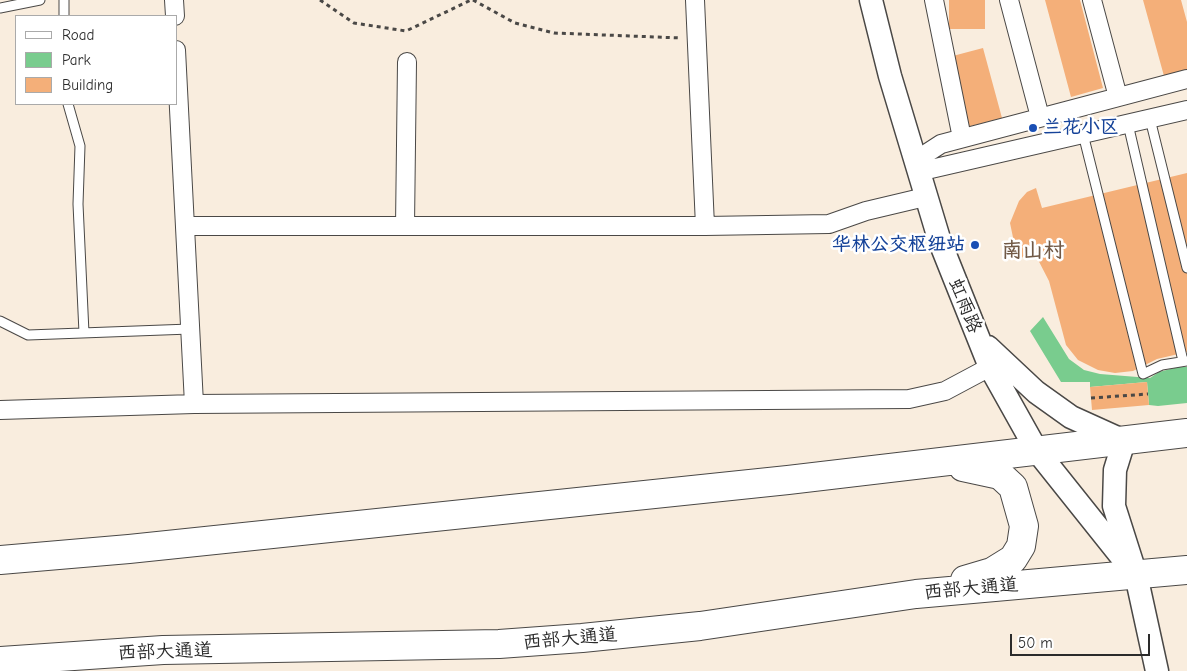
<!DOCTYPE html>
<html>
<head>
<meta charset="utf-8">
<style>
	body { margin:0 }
	#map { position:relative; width:1187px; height:671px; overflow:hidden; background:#f9edde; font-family:"Comic Neue",sans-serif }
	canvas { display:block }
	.legend { position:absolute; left:15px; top:15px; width:162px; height:90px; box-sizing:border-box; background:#fff; border:1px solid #aaa; margin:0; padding:6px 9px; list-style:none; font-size:15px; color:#2b2b2b }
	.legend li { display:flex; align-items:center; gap:10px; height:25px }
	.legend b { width:25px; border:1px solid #aaa }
	.scale { position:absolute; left:1010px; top:634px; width:140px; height:22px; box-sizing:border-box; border:2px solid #2b2b2b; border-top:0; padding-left:6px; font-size:15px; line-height:18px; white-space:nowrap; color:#2b2b2b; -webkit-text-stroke:4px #fff; paint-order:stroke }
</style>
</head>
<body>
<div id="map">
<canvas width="1187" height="671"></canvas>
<ul class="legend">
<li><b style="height:6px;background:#fff"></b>Road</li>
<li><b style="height:14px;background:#79cc8e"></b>Park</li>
<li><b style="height:14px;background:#f4af79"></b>Building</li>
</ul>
<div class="scale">50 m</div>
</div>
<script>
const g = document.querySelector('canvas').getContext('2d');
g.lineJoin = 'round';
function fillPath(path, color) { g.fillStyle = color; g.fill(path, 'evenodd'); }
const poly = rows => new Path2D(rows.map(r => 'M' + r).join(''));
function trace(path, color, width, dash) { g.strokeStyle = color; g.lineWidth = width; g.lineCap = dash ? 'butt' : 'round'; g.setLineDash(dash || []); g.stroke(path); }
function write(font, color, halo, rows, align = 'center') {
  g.font = font + ' "Comic Neue","LXGW WenKai TC",sans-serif'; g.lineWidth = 5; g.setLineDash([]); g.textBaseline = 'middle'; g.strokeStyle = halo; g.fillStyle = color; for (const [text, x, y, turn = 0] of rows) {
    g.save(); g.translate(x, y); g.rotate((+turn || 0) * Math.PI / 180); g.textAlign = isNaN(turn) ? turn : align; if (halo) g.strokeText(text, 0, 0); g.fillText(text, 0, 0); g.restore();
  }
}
fillPath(poly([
	[1043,317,1069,359,1084,370,1100,374,1150,378,1159,372,1178,367,1187,367,1187,403,1158,406,1149,405,1147,382,1090,387,1090,382,1061,382,1030,331]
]), '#79cc8e');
fillPath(poly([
	[949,0,985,0,985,29,949,29],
	[1045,0,1080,0,1103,88,1071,97],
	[1143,0,1181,0,1187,22,1187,70,1164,76],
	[983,48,1002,118,967,127,949,57],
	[1187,173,1187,352,1157,359,1133,371,1115,373,1098,370,1078,360,1066,345,1049,281,1034,252,1021,258,1015,247,1010,223,1019,201,1027,192,1036,188,1042,208],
	[1147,382,1149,405,1092,410,1090,387]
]), '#f4af79');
const service = poly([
	[64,0,64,16],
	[0,8,40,0],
	[68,104,80,146,78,204,84,333],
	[1150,119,1187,268],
	[1128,124,1183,361],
	[1083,134,1143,374,1162,365,1187,361],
	[0,321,28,335,190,329]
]);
const minor = poly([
	[174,0,175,16],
	[695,0,705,226],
	[934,0,962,138],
	[1009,0,1040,117],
	[1092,0,1118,97],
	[176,50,194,404],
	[918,172,924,155,941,144,1187,79],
	[918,172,1187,110],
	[185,226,705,226,829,224,866,211,925,197],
	[405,226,407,62],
	[0,410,194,404,909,399,945,391,990,367]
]);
const tertiary = poly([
	[871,0,890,76,940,242,990,367,1037,451,1136,575],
	[988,347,1036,392,1071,417,1124,441,1115,470,1114,506,1136,575,1157,671]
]);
const trunk = poly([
	[963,467,1000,475,1013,487,1024,526,1021,546,1013,559,992,572,965,580],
	[0,560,129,549,788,480,1187,433],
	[0,661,163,650,499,644,582,638,700,626,916,594,1187,570]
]);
trace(service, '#4a4846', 11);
trace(minor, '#4a4846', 20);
trace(tertiary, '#4a4846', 25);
trace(trunk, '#4a4846', 30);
trace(poly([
	[320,0,354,23,406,31,471,0],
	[473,0,515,23,554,33,681,38],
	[1091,398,1148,394]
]), '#4a4846', 3, [4, 4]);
trace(service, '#fff', 9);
trace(minor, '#fff', 18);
trace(tertiary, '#fff', 22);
trace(trunk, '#fff', 28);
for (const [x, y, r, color] of [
	[1033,128,5,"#1a4fb4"],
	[975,245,5,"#1a4fb4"]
]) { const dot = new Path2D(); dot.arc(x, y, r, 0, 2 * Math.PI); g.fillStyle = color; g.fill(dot); trace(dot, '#fff', 2); }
write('bold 19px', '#164399', '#fff', [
	["兰花小区",1043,128],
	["华林公交枢纽站",965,245,"right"]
], 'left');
write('19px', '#2b2b2b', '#fff', [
	["虹雨路",965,306,68],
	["西部大通道",971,589,-5],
	["西部大通道",570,639,-5],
	["西部大通道",165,652,-2]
]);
write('bold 21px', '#715946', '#fff', [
	["南山村",1033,251]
]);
</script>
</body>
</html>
